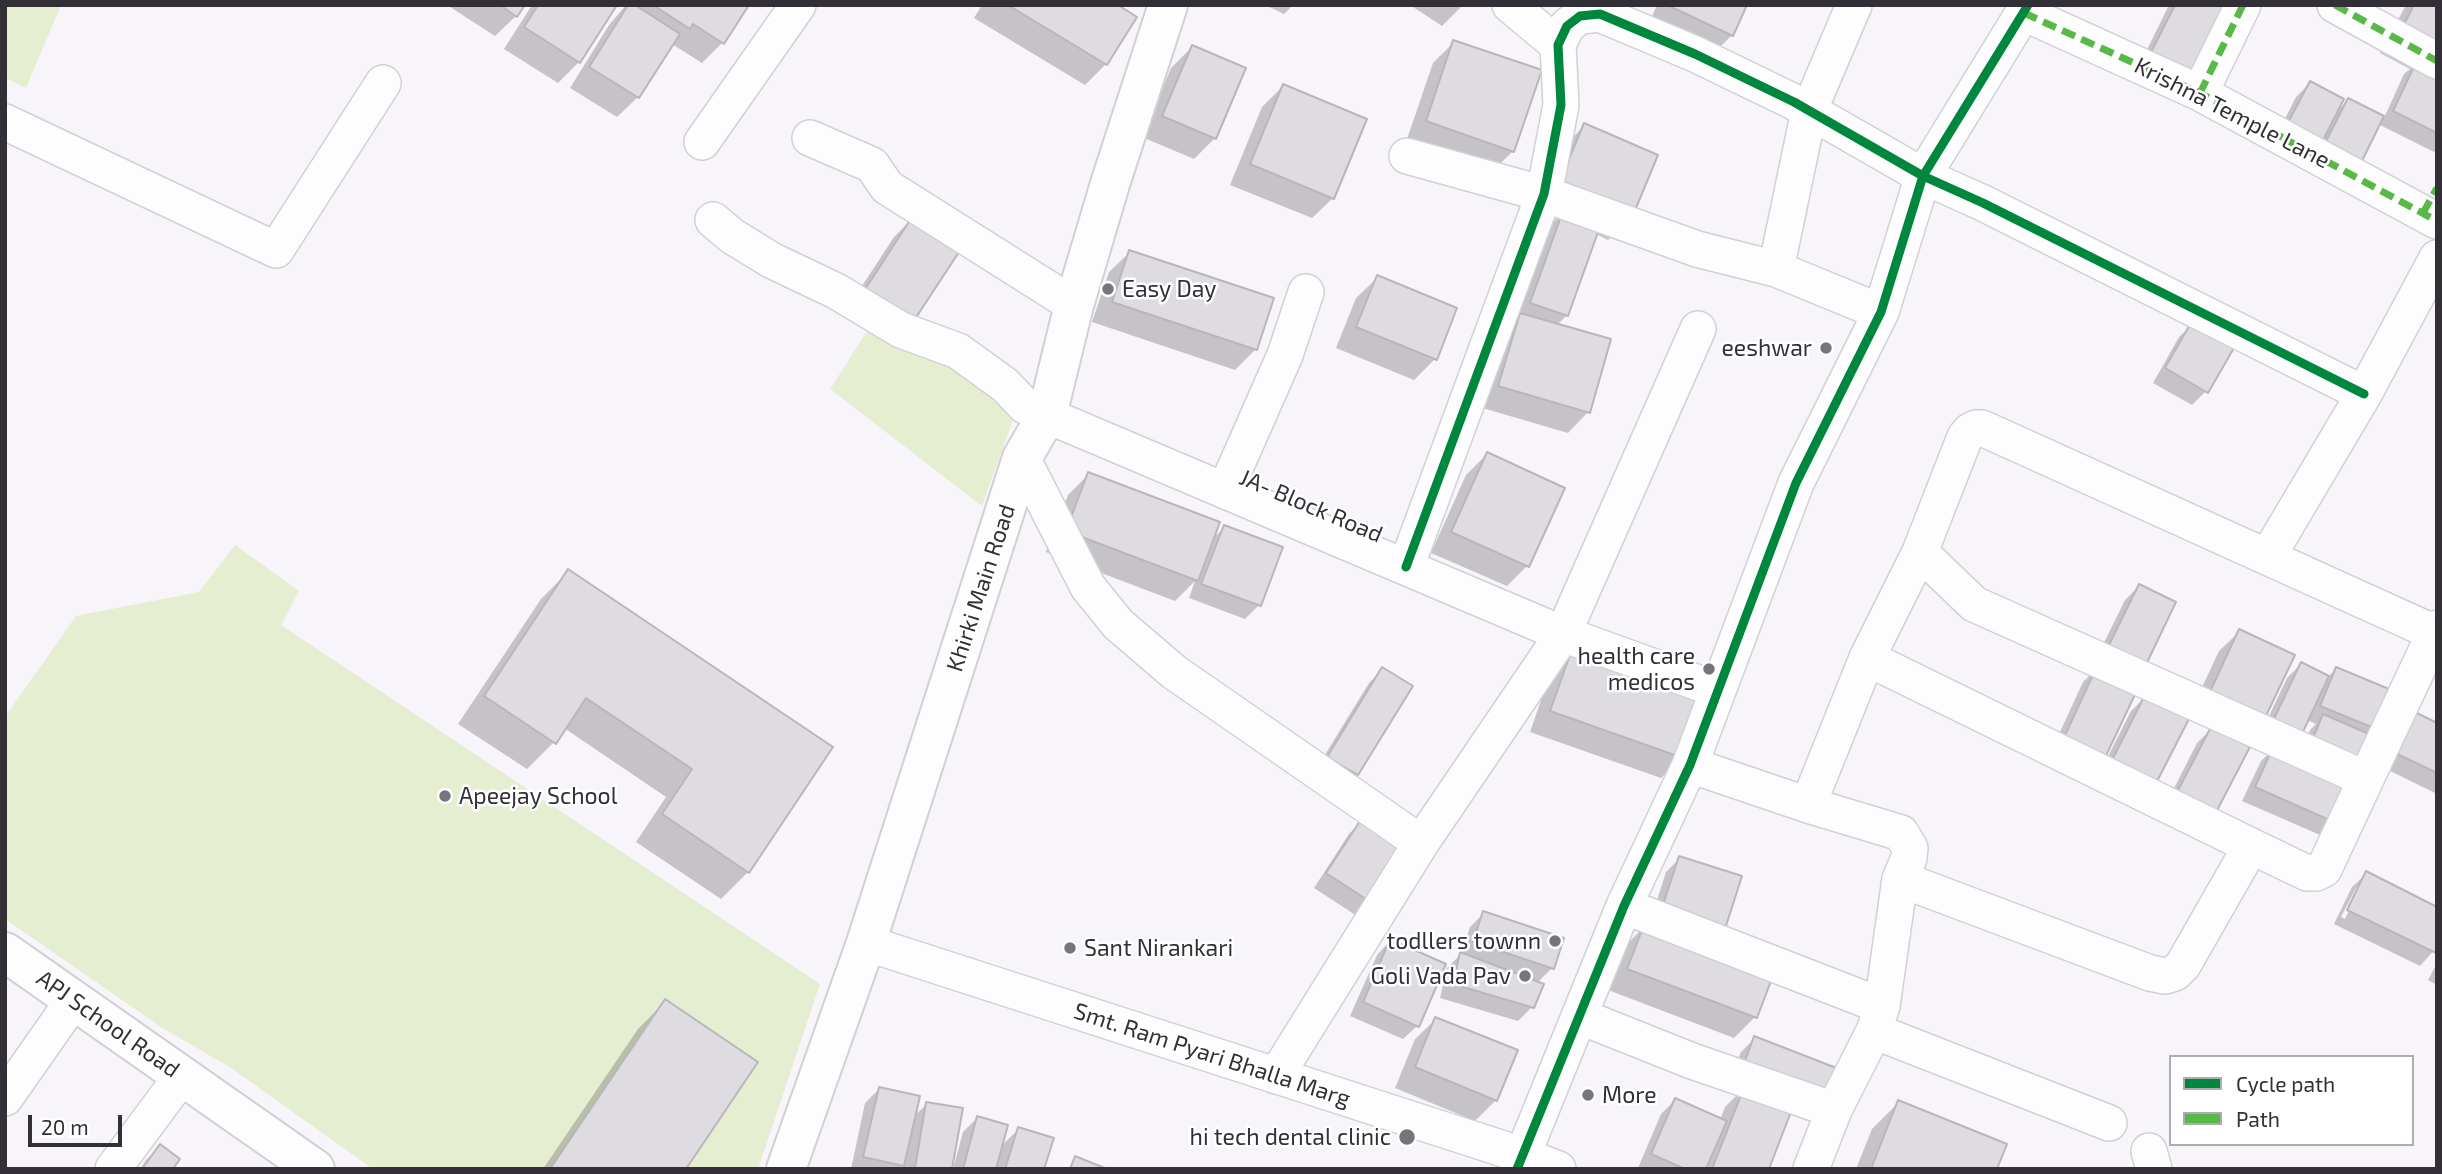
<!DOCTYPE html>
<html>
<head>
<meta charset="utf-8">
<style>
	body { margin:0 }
	#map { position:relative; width:2442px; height:1174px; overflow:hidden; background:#f7f4fa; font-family:"Exo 2",sans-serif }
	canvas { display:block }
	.frame { position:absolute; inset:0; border:7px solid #323036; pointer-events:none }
	.legend { position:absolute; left:2169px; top:1055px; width:245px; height:91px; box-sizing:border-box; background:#fff; border:2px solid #adacaf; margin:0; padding:9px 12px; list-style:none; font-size:21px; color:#323036 }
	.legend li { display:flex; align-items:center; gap:14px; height:35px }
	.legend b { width:35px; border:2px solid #adacaf }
	.scale { position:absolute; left:28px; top:1115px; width:94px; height:32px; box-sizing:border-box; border:4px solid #323036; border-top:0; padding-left:9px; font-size:21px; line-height:24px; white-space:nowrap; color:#323036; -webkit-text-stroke:5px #fff; paint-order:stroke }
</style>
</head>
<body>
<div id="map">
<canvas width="2442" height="1174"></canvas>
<div class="frame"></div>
<ul class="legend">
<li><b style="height:9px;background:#00873e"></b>Cycle path</li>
<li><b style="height:9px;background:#58b947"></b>Path</li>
</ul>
<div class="scale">20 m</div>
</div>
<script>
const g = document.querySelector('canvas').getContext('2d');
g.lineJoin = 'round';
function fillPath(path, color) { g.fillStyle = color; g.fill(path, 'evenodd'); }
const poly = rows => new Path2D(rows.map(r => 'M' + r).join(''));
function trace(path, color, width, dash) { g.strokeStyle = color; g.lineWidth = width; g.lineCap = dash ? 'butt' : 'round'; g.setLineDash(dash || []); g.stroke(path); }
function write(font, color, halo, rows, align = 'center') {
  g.font = font + ' "Exo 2",sans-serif'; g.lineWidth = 5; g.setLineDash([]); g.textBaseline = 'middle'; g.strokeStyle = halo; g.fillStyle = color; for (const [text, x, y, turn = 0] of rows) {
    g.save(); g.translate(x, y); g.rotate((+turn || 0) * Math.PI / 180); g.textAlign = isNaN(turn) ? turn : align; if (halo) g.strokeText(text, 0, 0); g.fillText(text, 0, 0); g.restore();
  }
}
fillPath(poly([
	[5,5,61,5,26,88,5,78],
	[871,325,913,343,1017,409,982,506,830,389],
	[235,545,299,591,281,625,820,984,758,1169,373,1169,231,1068,161,1027,5,919,5,717,76,616,199,592]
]), '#e6eed2');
fillPath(poly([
	[447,5,523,5,516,16,495,36],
	[532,5,615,5,579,62,558,83,504,49],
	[626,5,747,5,723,42,702,63,672,44,638,97,617,117,570,88,609,25],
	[982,5,1115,5,1134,17,1106,64,1085,85,974,18],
	[1265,5,1293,5,1284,14],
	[1410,5,1463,5,1442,26],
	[1657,5,1745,5,1732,35,1711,56,1647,28],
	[2169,5,2226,5,2136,72],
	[2406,5,2437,5,2437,149,2434,152,2378,124,2357,166,2272,144,2296,97,2310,83,2338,110,2348,100,2384,118,2404,74,2410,69,2380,53],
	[1454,42,1513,151,1492,172,1406,142,1433,63],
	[1192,47,1215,138,1194,159,1142,137,1171,68],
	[1283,86,1333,198,1312,218,1230,185,1262,107],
	[1585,125,1629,219,1608,240,1596,234,1567,315,1557,325,1588,412,1568,433,1479,407,1499,335,1517,318,1551,224,1557,218,1537,209,1564,146],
	[914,217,891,342,845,312,894,237],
	[1130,252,1256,349,1235,370,1092,322,1109,272],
	[1377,278,1435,359,1414,380,1336,348,1356,298],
	[2193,324,2206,391,2192,405,2153,383,2179,337],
	[1487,454,1527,566,1507,586,1431,553,1466,475],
	[1089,474,1211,540,1225,527,1281,548,1259,605,1245,619,1189,598,1195,581,1175,601,1046,552,1068,495],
	[568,572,831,747,748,872,721,899,636,842,666,797,564,728,554,742,527,769,458,724,541,599],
	[2139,586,2087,776,2048,758,2083,682,2094,671,2091,669,2125,600],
	[2240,631,2262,721,2162,812,2197,743,2212,728,2188,717,2219,651],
	[1571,654,1682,757,1661,778,1530,732,1550,674],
	[2301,664,2328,677,2336,669,2372,727,2365,735,2352,783,2320,835,2242,801,2261,761,2277,745,2259,737,2287,678],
	[2307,720,2316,724,2310,730,2298,758,2299,735],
	[1383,669,1357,774,1343,788,1315,771,1369,683],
	[2145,697,2187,718,2095,782,2131,711],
	[2437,724,2437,794,2380,766],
	[1363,820,1374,904,1360,918,1314,888,1349,834],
	[1680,858,1710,942,1650,922,1666,872],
	[2366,874,2437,909,2437,947,2420,966,2334,924,2352,887],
	[2356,888,2360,888,2345,919,2341,917],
	[1484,913,1552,968,1537,983,1532,1007,1518,1021,1440,998,1447,968,1461,954,1470,927],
	[1644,927,1755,1017,1734,1038,1608,990,1624,947],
	[1390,941,1417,1026,1403,1039,1350,1016,1377,955],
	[2437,963,2437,985,2428,980],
	[665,1002,684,1169,543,1169,638,1029],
	[1436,1019,1496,1100,1475,1121,1395,1088,1415,1039],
	[1755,1038,1790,1110,1767,1169,1638,1168,1661,1114,1675,1100,1720,1120,1725,1107,1741,1091,1728,1086,1741,1052],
	[879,1089,913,1117,927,1104,950,1169,904,1169,905,1163,899,1169,851,1169,865,1103],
	[1899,1102,1995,1169,1856,1169,1872,1129],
	[977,1118,1000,1147,1019,1129,1042,1169,953,1169,963,1132],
	[160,1146,171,1169,140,1169,146,1160]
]), '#0003');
const building = poly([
	[500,5,525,5,517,17,500,5],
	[538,5,617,5,580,63,524,27,538,5],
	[628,5,635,5,680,34,639,98,589,67,628,5],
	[653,5,749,5,724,44,693,24,690,29,653,5],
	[1008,5,1118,5,1137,17,1107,65,1008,5],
	[1667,5,1747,5,1733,36,1667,5],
	[2175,5,2229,5,2195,82,2148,58,2175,5],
	[2414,5,2437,5,2437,52,2400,32,2414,5],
	[1453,40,1542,70,1514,152,1426,121,1453,40],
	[1192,45,1246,68,1216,139,1162,116,1192,45],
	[2418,58,2437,68,2437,133,2393,111,2418,58],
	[2310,81,2344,99,2319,148,2284,130,2310,81],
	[1283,84,1367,119,1334,199,1250,164,1283,84],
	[2348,98,2384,116,2359,167,2322,149,2348,98],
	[1584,123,1658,155,1631,220,1557,188,1584,123],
	[1564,208,1602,221,1568,316,1530,303,1564,208],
	[914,214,963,246,913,322,864,291,914,214],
	[1129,250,1274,298,1257,350,1112,302,1129,250],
	[1377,275,1457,308,1437,360,1356,327,1377,275],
	[1520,313,1611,339,1590,413,1498,386,1520,313],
	[2192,321,2235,346,2208,393,2165,368,2192,321],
	[1487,452,1565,488,1529,567,1451,532,1487,452],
	[1088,472,1220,522,1198,581,1066,531,1088,472],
	[1224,525,1283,547,1261,606,1201,584,1224,525],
	[568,569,833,747,749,873,662,814,692,769,586,698,556,744,484,696,568,569],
	[2139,584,2176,602,2142,673,2104,655,2139,584],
	[2239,629,2295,655,2263,722,2208,696,2239,629],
	[1571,652,1704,699,1683,758,1550,711,1571,652],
	[2301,662,2329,676,2301,736,2272,723,2301,662],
	[2097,666,2139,686,2102,764,2061,744,2097,666],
	[1382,667,1413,686,1358,775,1327,757,1382,667],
	[2336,667,2389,689,2374,728,2320,706,2336,667],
	[2145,695,2190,717,2152,791,2108,768,2145,695],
	[2413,711,2437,723,2437,773,2393,752,2413,711],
	[2323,714,2376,737,2363,766,2311,743,2323,714],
	[2211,727,2250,747,2213,818,2174,798,2211,727],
	[2274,745,2354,783,2336,823,2255,787,2274,745],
	[1362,818,1411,849,1375,905,1326,873,1362,818],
	[1679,856,1742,876,1725,929,1662,908,1679,856],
	[2366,871,2437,907,2436,953,2347,910,2366,871],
	[1483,911,1564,938,1554,969,1473,942,1483,911],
	[1644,925,1774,973,1757,1018,1627,969,1644,925],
	[1390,939,1446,964,1419,1027,1363,1002,1390,939],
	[1460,952,1544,984,1534,1008,1453,984,1460,952],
	[665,999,758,1062,686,1169,550,1169,665,999],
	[1435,1017,1518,1050,1497,1101,1415,1067,1435,1017],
	[1754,1036,1839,1069,1825,1105,1741,1072,1754,1036],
	[1745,1085,1794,1104,1769,1169,1712,1169,1745,1085],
	[879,1087,920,1096,904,1166,863,1157,879,1087],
	[1675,1098,1727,1121,1706,1169,1685,1169,1651,1154,1675,1098],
	[1898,1100,2007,1144,1997,1169,1871,1169,1898,1100],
	[926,1102,963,1108,952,1169,915,1168,926,1102],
	[977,1116,1008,1125,996,1169,963,1169,977,1116],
	[1018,1127,1054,1138,1044,1169,1005,1169,1018,1127],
	[160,1144,180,1159,173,1169,142,1169,160,1144],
	[1075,1156,1107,1169,1070,1169,1075,1156]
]);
fillPath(building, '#dedce1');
trace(building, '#b9b6bb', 2);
const minor = poly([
	[1510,5,1558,45],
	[2335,5,2437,61],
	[2024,13,2200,93,2437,221],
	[2200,93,2243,5],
	[5,122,276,250,383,83],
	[810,138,872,165,887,187,1074,305],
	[702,142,798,5],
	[1407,156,1544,194,1697,249,1776,269,1881,312],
	[713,220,732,236,771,260,836,291,901,330,958,351,1005,385,1025,406,1563,634,1718,690],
	[1776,269,1809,111,1854,5],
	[1022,458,1088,587,1118,624,1174,672,1421,843],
	[1225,491,1285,355,1306,292],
	[1920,552,1974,604,2366,779,2437,628],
	[2268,556,2364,394,2437,258],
	[1406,567,1544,194,1561,105,1558,45,1567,26,1580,16,1600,14,1695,54,1794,102,1923,176,1983,203,2364,394],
	[1867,658,2251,846,2183,965,2175,973,2165,976,2150,973,1900,879],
	[1690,765,1808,805,1901,833,1910,848,1909,858,1900,879,1882,1006,1874,1031,1834,1110,1811,1169],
	[1808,805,1867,658,1920,552,1965,437,1970,431,1976,428,1982,428,2435,633],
	[2251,846,2307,873,2316,873,2324,869,2366,779],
	[1624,906,1882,1006],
	[866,943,1522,1155,1558,1169],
	[1579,1016,1692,1061,1834,1110],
	[1874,1031,2109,1123],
	[1276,1076,1421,843,1563,634,1698,329],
	[5,1098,73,1001],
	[2149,1151,2154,1169],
	[113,1169,182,1076],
	[1517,1169,1624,906,1690,765,1796,483,1881,312,1923,176,2028,5]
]);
const tertiary = poly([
	[5,952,315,1169],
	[786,1169,866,943,1022,458,1047,415,1074,305,1110,184,1168,5]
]);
trace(minor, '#d2d0d5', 38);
trace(tertiary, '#d2d0d5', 42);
trace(minor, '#fefdfe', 35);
trace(tertiary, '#fefdfe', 38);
trace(poly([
	[2335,5,2437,61],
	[2024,13,2200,93,2437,221],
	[2200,93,2243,5],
	[2423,213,2437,188]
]), '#58b947', 7, [14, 7]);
trace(poly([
	[1406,567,1544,194,1561,105,1558,45,1567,26,1580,16,1600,14,1695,54,1794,102,1923,176,1983,203,2364,394],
	[1517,1169,1624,906,1690,765,1796,483,1881,312,1923,176,2028,5]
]), '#00873e', 9);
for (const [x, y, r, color] of [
	[1108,289,7,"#77757b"],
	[1826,348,7,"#77757b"],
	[1709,669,7,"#77757b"],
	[445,796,7,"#77757b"],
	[1555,941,7,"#77757b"],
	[1070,948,7,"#77757b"],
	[1525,976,7,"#77757b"],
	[1588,1095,7,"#77757b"],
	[1407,1137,9,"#77757b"]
]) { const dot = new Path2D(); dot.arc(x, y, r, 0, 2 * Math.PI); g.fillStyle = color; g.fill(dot); trace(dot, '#fff', 2.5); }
write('23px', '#323036', '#fff', [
	["Krishna Temple Lane",2232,113,27],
	["JA- Block Road",1311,506,23],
	["Khirki Main Road",981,588,-72],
	["APJ School Road",108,1024,35],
	["Smt. Ram Pyari Bhalla Marg",1212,1055,18]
]);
write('23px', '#323036', '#fff', [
	["Easy Day",1122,289,"left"],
	["eeshwar",1812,348],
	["health care",1695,656],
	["medicos",1695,682],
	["Apeejay School",459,796,"left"],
	["todllers townn",1541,941],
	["Sant Nirankari",1084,948,"left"],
	["Goli Vada Pav",1511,976],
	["More",1602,1095,"left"],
	["hi tech dental clinic",1391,1137]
], 'right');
</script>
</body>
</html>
